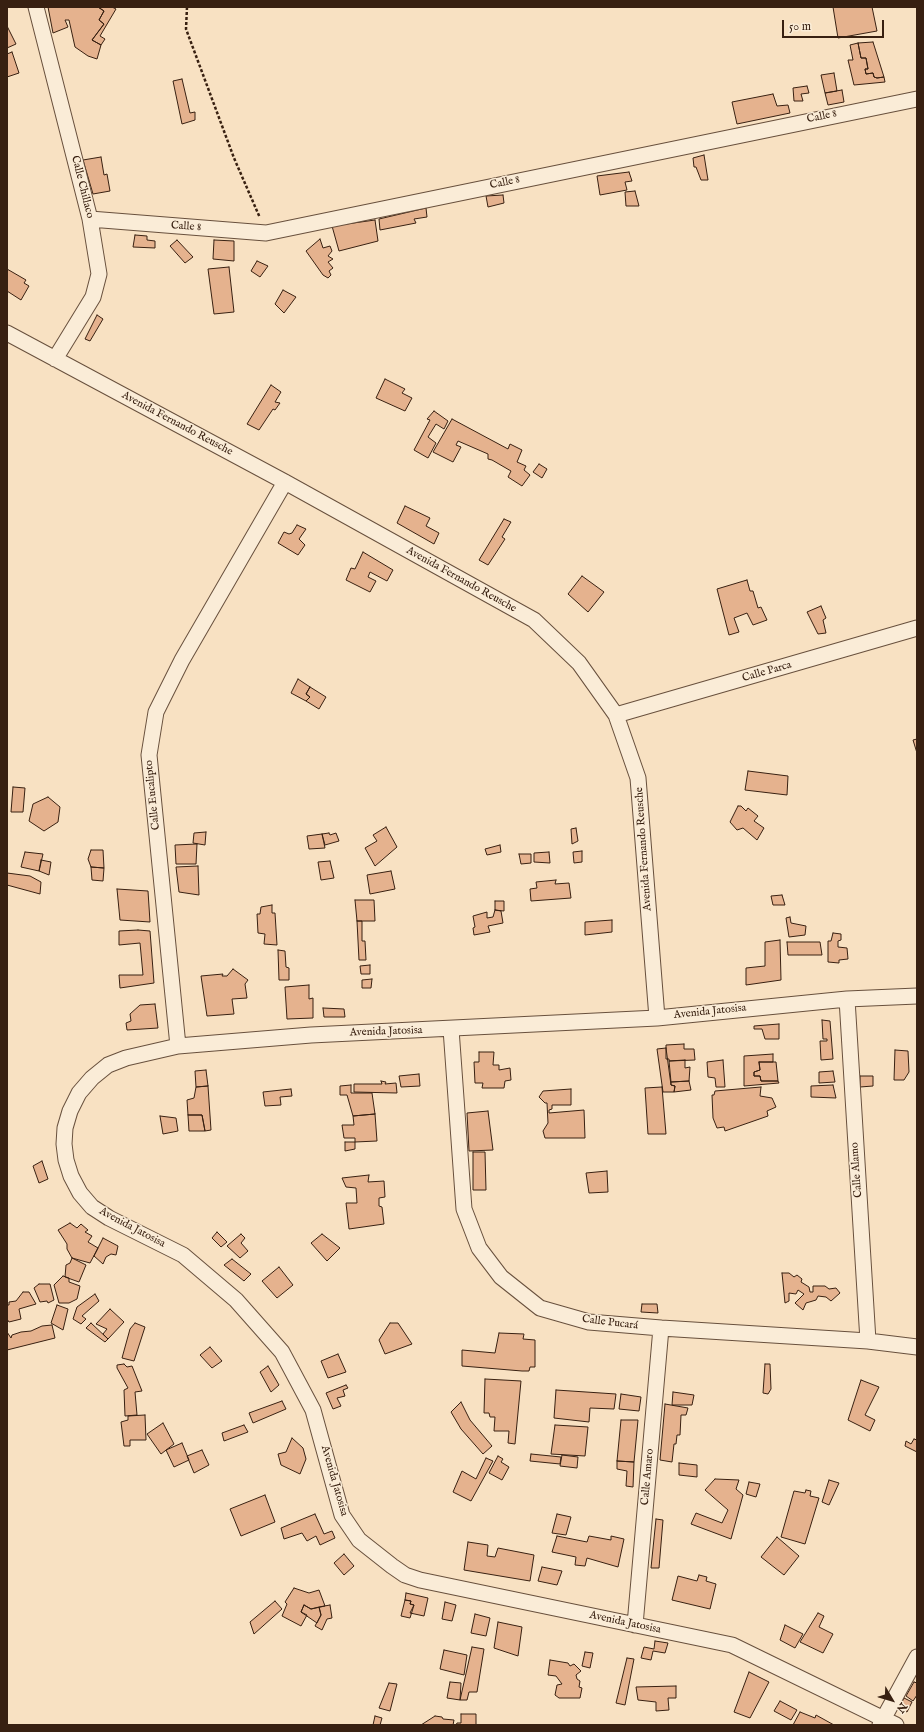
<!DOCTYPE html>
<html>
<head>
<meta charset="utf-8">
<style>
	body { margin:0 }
	#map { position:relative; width:924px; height:1732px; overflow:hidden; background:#f8e1c2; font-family:"IM FELL English",serif }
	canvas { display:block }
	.frame { position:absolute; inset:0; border:8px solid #382011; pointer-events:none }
	.north { position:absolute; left:872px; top:1680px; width:40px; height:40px; -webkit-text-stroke:3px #faecd7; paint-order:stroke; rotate:128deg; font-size:11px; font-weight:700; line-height:16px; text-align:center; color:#382011 }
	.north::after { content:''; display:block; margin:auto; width:14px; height:18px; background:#382011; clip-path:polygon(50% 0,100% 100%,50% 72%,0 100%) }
	.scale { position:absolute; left:782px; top:20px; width:102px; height:18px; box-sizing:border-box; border:2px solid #382011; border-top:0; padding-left:5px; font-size:12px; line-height:14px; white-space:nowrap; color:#382011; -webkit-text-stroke:3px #faecd7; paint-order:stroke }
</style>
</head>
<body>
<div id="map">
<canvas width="924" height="1732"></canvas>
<div class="frame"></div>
<div class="north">N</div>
<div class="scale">50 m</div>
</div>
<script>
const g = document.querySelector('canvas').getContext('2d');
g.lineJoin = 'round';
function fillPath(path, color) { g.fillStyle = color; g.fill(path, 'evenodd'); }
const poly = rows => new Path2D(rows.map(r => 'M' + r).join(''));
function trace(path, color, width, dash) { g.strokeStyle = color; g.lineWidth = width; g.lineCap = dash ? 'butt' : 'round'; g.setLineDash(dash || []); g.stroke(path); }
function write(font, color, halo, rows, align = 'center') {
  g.font = font + ' "IM FELL English",serif'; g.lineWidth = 3; g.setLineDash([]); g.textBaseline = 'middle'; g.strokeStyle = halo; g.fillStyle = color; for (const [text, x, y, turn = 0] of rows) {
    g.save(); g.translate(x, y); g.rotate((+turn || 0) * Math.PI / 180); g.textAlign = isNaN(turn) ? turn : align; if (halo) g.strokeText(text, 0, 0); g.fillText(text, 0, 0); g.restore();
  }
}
const building = poly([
	[48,7,98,7,104,11,99,20,104,24,92,40,101,45,97,59,88,56,75,47,69,20,65,20,68,27,53,33,48,7],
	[98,7,112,7,116,9,100,36,105,39,101,45,92,40,104,24,99,20,104,11,98,7],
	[833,7,872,7,877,31,838,38,833,7],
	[7,26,16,44,7,48,7,26],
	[873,42,884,77,877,78,874,77,873,73,866,74,865,69,868,69,866,58,861,58,858,43,873,42],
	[858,43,861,58,866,58,868,69,865,69,866,74,873,73,874,77,877,78,884,77,885,82,854,85,848,60,853,60,850,45,858,43],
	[12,52,19,73,7,77,7,54,12,52],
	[834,73,837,91,825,93,821,75,834,73],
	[182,79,190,113,195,112,195,120,182,124,173,81,182,79],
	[807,86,809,93,801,94,803,101,794,101,793,88,807,86],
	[842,90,844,102,828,105,825,93,842,90],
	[773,94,777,106,788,105,790,113,737,124,732,102,773,94],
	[704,155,708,180,701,180,696,167,694,167,693,158,704,155],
	[101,157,104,175,107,174,110,191,93,194,83,160,101,157],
	[629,172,632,181,625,182,627,190,600,195,597,176,629,172],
	[635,191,639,206,626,206,625,192,635,191],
	[503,195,504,203,488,207,486,196,503,195],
	[426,208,427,217,414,219,416,223,380,230,379,219,426,208],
	[375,220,378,241,339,251,332,226,375,220],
	[135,235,147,236,147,240,155,241,155,248,133,247,135,235],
	[320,239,323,248,330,246,332,251,328,256,333,259,328,262,333,268,329,271,331,275,328,278,323,275,306,251,320,239],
	[177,240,193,257,185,263,170,246,177,240],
	[214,240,234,241,234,261,213,259,214,240],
	[257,261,268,266,260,277,251,271,257,261],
	[229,267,234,312,214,314,208,269,229,267],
	[7,269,26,280,24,283,29,286,21,300,7,291,7,269],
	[283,290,296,297,284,313,275,304,283,290],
	[97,315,103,319,90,341,85,339,97,315],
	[385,379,405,389,402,393,412,398,405,411,376,398,385,379],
	[271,385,281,392,275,402,280,403,275,410,273,409,259,430,247,424,271,385],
	[434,411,448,421,444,429,436,424,428,437,436,443,428,458,414,450,430,420,427,419,434,411],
	[452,419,508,449,510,444,522,450,517,462,526,466,524,470,530,475,522,486,508,477,511,471,492,460,488,459,488,454,458,441,456,445,461,447,453,462,433,452,452,419],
	[539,464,547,469,542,478,533,472,539,464],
	[405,506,430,518,426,526,439,533,434,544,397,523,405,506],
	[504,519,511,522,502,537,505,539,488,565,479,560,504,519],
	[297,525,306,529,299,539,305,545,298,555,278,543,284,532,289,534,292,533,297,525],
	[363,552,393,570,387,581,370,572,368,577,376,581,370,592,346,580,351,568,355,569,363,552],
	[582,576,604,592,588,612,568,594,582,576],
	[747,580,750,591,753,591,758,608,761,607,767,620,753,625,747,613,734,618,739,632,729,635,717,589,747,580],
	[821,606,826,618,823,620,826,633,818,634,807,612,821,606],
	[298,679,310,687,306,694,310,697,306,701,291,693,298,679],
	[310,687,326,697,319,709,306,701,310,697,306,694,310,687],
	[917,739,917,753,913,740,917,739],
	[748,771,788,776,787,795,745,790,748,771],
	[13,787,25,788,23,812,11,812,13,787],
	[48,797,60,807,58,822,44,831,29,821,33,804,48,797],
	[738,806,741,806,746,811,748,808,758,816,754,821,764,828,757,840,743,828,737,830,730,822,738,806],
	[386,827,397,847,375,866,365,848,377,841,373,835,386,827],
	[576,828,578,841,572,844,571,829,576,828],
	[206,832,205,845,193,843,194,833,206,832],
	[329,833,330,835,336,833,339,841,325,845,322,834,329,833],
	[322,834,325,848,309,849,307,836,322,834],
	[197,844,196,864,176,864,175,845,197,844],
	[500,845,501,852,487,855,485,849,500,845],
	[91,850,103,850,104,868,91,867,88,859,91,850],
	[582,851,582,862,574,863,573,852,582,851],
	[25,852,43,854,39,871,21,867,25,852],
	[549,852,550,863,534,862,534,853,549,852],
	[519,854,531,854,531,863,521,864,519,854],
	[41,860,51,862,49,875,39,871,41,860],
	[330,861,334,878,321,880,318,862,330,861],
	[198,866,199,895,179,892,176,867,198,866],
	[91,867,104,868,103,881,92,880,91,867],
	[391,871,395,889,370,894,367,875,391,871],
	[7,873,30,876,41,882,40,894,7,885,7,873],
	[556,880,555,884,569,883,571,898,531,901,530,889,537,888,536,882,556,880],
	[117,889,148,891,150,922,120,920,117,889],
	[782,895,785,905,773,905,771,896,782,895],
	[355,900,374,900,375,921,357,921,355,900],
	[495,901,504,901,504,911,495,910,495,901],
	[272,905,272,913,275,913,277,945,264,944,265,934,258,933,257,914,260,914,261,907,272,905],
	[495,910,501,911,503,923,488,926,490,932,474,935,473,928,475,927,473,916,487,912,487,918,493,917,495,910],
	[790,917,791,923,806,926,805,935,789,937,786,918,790,917],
	[612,920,612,932,585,935,585,922,612,920],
	[357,921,362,921,362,941,365,941,366,960,359,960,357,921],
	[138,930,150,931,154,983,120,988,119,975,143,975,140,943,119,945,119,931,138,930],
	[833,933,841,934,841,940,838,941,838,947,847,948,848,959,839,960,839,963,828,962,828,941,831,941,833,933],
	[780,940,781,980,746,985,746,968,765,966,765,942,780,940],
	[787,942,820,942,822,955,788,955,787,942],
	[278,950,285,951,286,967,289,968,289,980,279,980,278,950],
	[370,965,370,974,361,974,360,966,370,965],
	[233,969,248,980,245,984,247,998,232,999,234,1014,207,1016,201,976,223,974,222,976,227,976,233,969],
	[372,979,371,988,362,988,362,980,372,979],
	[309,985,309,999,313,998,313,1018,287,1019,285,987,309,985],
	[155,1004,158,1028,127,1030,126,1023,131,1021,130,1014,140,1005,155,1004],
	[323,1008,344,1009,345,1017,324,1017,323,1008],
	[822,1020,830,1021,833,1059,821,1060,820,1041,827,1041,827,1039,823,1039,822,1020],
	[779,1024,779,1039,765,1039,762,1029,754,1029,754,1026,779,1024],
	[684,1044,684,1049,694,1049,695,1060,669,1061,669,1059,666,1059,666,1045,684,1044],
	[666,1048,671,1085,675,1086,674,1092,663,1092,657,1049,666,1048],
	[895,1050,908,1051,909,1072,904,1080,894,1080,895,1050],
	[479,1052,494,1052,493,1065,499,1065,499,1070,510,1068,511,1080,505,1081,504,1088,482,1088,483,1083,475,1083,474,1062,479,1062,479,1052],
	[773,1054,773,1062,759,1062,760,1070,754,1072,754,1076,760,1076,761,1081,778,1081,779,1083,744,1086,744,1056,773,1054],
	[685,1060,685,1068,690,1067,689,1081,671,1082,669,1061,685,1060],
	[723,1060,725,1087,716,1087,715,1078,708,1077,707,1062,723,1060],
	[759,1062,776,1062,778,1081,761,1081,760,1076,754,1076,754,1072,760,1070,759,1062],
	[206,1070,208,1086,196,1087,195,1071,206,1070],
	[833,1071,835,1082,819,1083,819,1072,833,1071],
	[419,1074,420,1086,401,1087,399,1076,419,1074],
	[860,1076,873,1076,873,1086,860,1087,860,1076],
	[381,1081,386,1082,385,1084,396,1083,397,1093,354,1092,354,1084,382,1084,381,1081],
	[689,1081,691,1090,674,1092,675,1086,671,1085,671,1082,689,1081],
	[351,1085,351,1093,372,1093,375,1114,353,1116,347,1095,340,1095,340,1086,351,1085],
	[833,1085,836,1098,811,1097,811,1086,833,1085],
	[208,1086,211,1130,205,1131,202,1115,188,1115,187,1100,194,1098,196,1087,208,1086],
	[662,1087,666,1134,648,1134,645,1088,662,1087],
	[761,1087,760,1096,772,1098,776,1107,767,1111,768,1116,725,1131,724,1127,717,1128,713,1118,712,1095,714,1095,715,1091,761,1087],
	[291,1089,292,1096,280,1097,281,1105,265,1106,263,1092,291,1089],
	[571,1089,571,1105,552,1105,552,1109,549,1110,549,1113,584,1110,585,1138,545,1138,543,1131,548,1123,547,1103,545,1103,539,1097,543,1091,571,1089],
	[488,1111,493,1150,469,1151,467,1113,488,1111],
	[375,1114,377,1141,355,1142,355,1138,344,1138,342,1125,354,1125,353,1116,375,1114],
	[188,1115,202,1115,205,1131,189,1131,188,1115],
	[160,1116,176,1118,178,1131,163,1134,160,1116],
	[345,1142,355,1142,355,1149,345,1151,345,1142],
	[473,1152,485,1152,486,1190,473,1190,473,1152],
	[42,1161,48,1179,39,1183,33,1166,42,1161],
	[607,1171,608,1192,589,1193,586,1173,607,1171],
	[369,1175,368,1182,384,1181,385,1197,379,1198,379,1206,382,1207,384,1224,349,1229,346,1203,357,1203,356,1188,346,1187,342,1178,369,1175],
	[70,1223,77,1228,81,1224,88,1230,85,1232,92,1236,88,1242,98,1248,90,1263,72,1258,67,1249,67,1244,58,1230,70,1223],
	[217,1232,227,1242,221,1247,212,1238,217,1232],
	[241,1234,245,1238,241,1243,248,1251,240,1258,227,1246,241,1234],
	[322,1234,340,1248,327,1261,311,1243,322,1234],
	[103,1238,118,1246,116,1255,111,1254,106,1257,103,1264,94,1256,103,1238],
	[72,1258,86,1265,79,1282,65,1277,66,1265,70,1263,72,1258],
	[232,1259,251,1274,244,1281,224,1265,232,1259],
	[279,1267,293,1285,277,1298,262,1281,279,1267],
	[782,1273,789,1273,794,1277,797,1275,802,1279,801,1282,809,1287,810,1292,813,1292,813,1286,825,1286,829,1289,836,1288,840,1293,831,1301,826,1297,818,1296,816,1300,806,1303,803,1310,795,1303,804,1294,798,1290,796,1294,789,1293,789,1301,785,1303,782,1273],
	[63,1276,69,1278,69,1282,80,1286,77,1299,69,1303,59,1303,54,1285,63,1276],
	[39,1284,50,1284,54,1300,48,1303,47,1301,40,1302,34,1288,39,1284],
	[23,1292,29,1292,36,1304,19,1309,21,1319,9,1322,7,1319,7,1305,9,1305,9,1302,16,1301,23,1292],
	[95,1294,99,1301,82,1316,86,1319,81,1324,73,1319,77,1307,95,1294],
	[642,1304,657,1304,658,1313,641,1312,642,1304],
	[57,1305,68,1309,63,1330,51,1323,57,1305],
	[110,1309,124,1322,108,1339,103,1334,107,1329,96,1324,110,1309],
	[91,1323,108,1339,105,1342,86,1328,91,1323],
	[135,1323,145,1327,134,1361,122,1358,130,1329,135,1323],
	[390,1323,398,1323,412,1344,385,1354,379,1340,390,1323],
	[52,1325,55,1338,7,1350,7,1332,11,1338,12,1335,21,1332,31,1331,42,1326,52,1325],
	[499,1333,524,1334,523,1339,535,1340,535,1367,530,1367,529,1371,522,1371,462,1366,462,1350,495,1353,499,1333],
	[210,1347,222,1361,212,1368,200,1355,210,1347],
	[338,1354,346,1372,328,1378,321,1361,338,1354],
	[124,1364,127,1367,132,1366,142,1391,135,1392,137,1415,125,1416,124,1390,128,1388,117,1368,117,1365,124,1364],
	[765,1364,770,1364,771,1389,768,1394,763,1393,765,1364],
	[268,1366,279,1385,271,1392,260,1372,268,1366],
	[485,1379,521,1381,515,1444,508,1443,509,1431,494,1431,495,1417,490,1417,489,1413,484,1413,485,1379],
	[861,1380,879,1387,865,1415,875,1420,870,1431,848,1420,861,1380],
	[346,1385,348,1388,343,1390,345,1396,337,1398,341,1406,333,1409,326,1393,346,1385],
	[556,1390,616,1394,614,1409,590,1408,589,1422,554,1418,556,1390],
	[673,1392,694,1395,692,1405,672,1405,673,1392],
	[621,1394,641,1397,639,1411,619,1409,621,1394],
	[282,1401,286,1409,253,1423,249,1413,282,1401],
	[461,1402,470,1420,492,1446,483,1454,461,1429,451,1412,461,1402],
	[665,1404,688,1408,686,1415,681,1415,680,1435,677,1435,676,1444,674,1444,672,1462,660,1460,665,1404],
	[145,1415,146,1440,130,1440,130,1446,124,1446,121,1422,128,1420,128,1416,145,1415],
	[621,1420,638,1420,634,1462,617,1461,621,1420],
	[163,1423,174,1444,161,1454,147,1434,163,1423],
	[244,1425,248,1432,224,1441,222,1433,244,1425],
	[555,1425,588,1427,585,1456,551,1454,555,1425],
	[292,1438,303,1448,306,1459,300,1474,281,1465,278,1454,286,1452,292,1438],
	[914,1439,917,1440,917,1452,905,1446,906,1441,911,1444,914,1439],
	[182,1443,189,1460,174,1467,166,1450,182,1443],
	[202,1450,209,1465,194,1473,187,1456,202,1450],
	[531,1454,561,1457,560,1464,530,1461,531,1454],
	[562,1455,578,1457,577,1468,560,1466,562,1455],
	[498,1456,503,1459,501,1462,509,1467,502,1480,489,1473,498,1456],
	[486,1458,493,1461,471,1501,453,1492,462,1471,476,1479,486,1458],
	[617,1461,634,1462,633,1487,626,1486,627,1471,617,1469,617,1461],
	[679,1463,697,1465,697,1477,679,1475,679,1463],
	[715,1479,739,1480,736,1489,743,1495,731,1539,691,1524,696,1513,722,1523,728,1510,705,1490,715,1479],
	[829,1480,839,1483,829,1505,822,1502,829,1480],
	[749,1482,760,1484,756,1497,746,1494,749,1482],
	[806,1490,811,1491,810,1496,819,1498,805,1544,781,1537,794,1491,805,1493,806,1490],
	[265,1495,275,1522,241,1536,230,1509,265,1495],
	[315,1514,324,1534,332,1531,335,1538,320,1545,316,1536,307,1541,302,1533,284,1539,281,1528,315,1514],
	[557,1514,571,1517,566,1535,552,1533,557,1514],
	[656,1519,663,1520,659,1568,651,1568,656,1519],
	[557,1536,587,1542,589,1536,611,1540,611,1536,624,1539,618,1567,587,1558,585,1566,575,1565,576,1557,552,1552,557,1536],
	[777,1537,799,1556,784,1575,761,1557,777,1537],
	[468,1542,488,1545,487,1556,495,1557,498,1548,534,1555,530,1581,464,1570,468,1542],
	[344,1554,354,1566,344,1575,334,1563,344,1554],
	[542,1567,562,1571,557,1585,538,1581,542,1567],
	[699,1575,707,1577,706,1581,716,1584,710,1609,672,1600,678,1576,697,1581,699,1575],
	[294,1588,309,1593,319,1590,325,1606,311,1609,304,1605,301,1612,307,1615,301,1626,282,1616,287,1604,285,1602,294,1588],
	[406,1593,428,1598,424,1616,410,1613,414,1605,410,1604,411,1601,405,1600,406,1593],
	[405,1600,411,1601,410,1604,414,1605,410,1618,401,1616,405,1600],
	[275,1601,282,1609,254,1634,250,1622,275,1601],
	[445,1602,456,1605,452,1621,442,1619,445,1602],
	[304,1605,311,1609,319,1607,321,1615,317,1623,301,1612,304,1605],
	[330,1605,332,1618,327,1619,322,1630,315,1626,321,1615,319,1607,330,1605],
	[818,1613,824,1616,819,1627,833,1634,823,1653,800,1642,818,1613],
	[475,1614,490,1618,486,1636,471,1633,475,1614],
	[498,1622,522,1627,518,1656,494,1648,498,1622],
	[785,1625,803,1634,795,1648,780,1640,785,1625],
	[655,1641,668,1643,665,1653,653,1651,651,1660,641,1658,644,1647,654,1649,655,1641],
	[472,1647,484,1649,477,1692,469,1692,467,1700,460,1700,472,1647],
	[444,1650,467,1655,464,1675,440,1669,444,1650],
	[585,1652,593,1653,590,1668,582,1666,585,1652],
	[627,1658,634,1659,625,1705,616,1703,627,1658],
	[550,1660,568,1663,570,1666,574,1664,581,1671,576,1675,577,1679,580,1681,579,1687,582,1688,580,1698,559,1698,555,1695,557,1685,562,1684,556,1676,548,1675,550,1660],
	[749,1672,769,1682,750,1718,734,1712,749,1672],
	[450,1682,461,1683,460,1700,447,1698,450,1682],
	[914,1682,917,1683,917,1695,913,1701,906,1696,914,1682],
	[389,1683,397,1684,390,1711,379,1708,389,1683],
	[676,1686,676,1698,668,1698,669,1710,656,1711,656,1702,638,1700,636,1687,676,1686],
	[904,1698,912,1702,907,1712,899,1708,904,1698],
	[780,1701,797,1710,791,1720,774,1711,780,1701],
	[800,1712,815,1718,816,1715,834,1725,793,1725,800,1712],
	[461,1714,476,1714,476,1725,456,1725,457,1723,461,1723,461,1714],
	[375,1716,382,1718,380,1725,373,1725,375,1716],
	[435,1716,442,1717,443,1719,454,1720,453,1725,421,1725,435,1716]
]);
fillPath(building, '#e5b28e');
trace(building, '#382011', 1);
const minor = poly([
	[36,7,90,219,99,274,93,297,55,359],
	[90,219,266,233,917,99],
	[7,333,285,482,534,620,579,663,616,715,638,778,657,1018],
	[616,715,917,628],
	[847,999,868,1341],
	[451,1029,464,1209,479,1248,501,1277,540,1308,589,1322,661,1328,868,1341,917,1347],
	[178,1046,149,755,156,712,182,660,285,482],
	[635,1625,661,1328],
	[880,1725,917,1657],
	[896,1725,732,1645,420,1580,405,1575,392,1566,359,1540,342,1515,313,1410,282,1352,236,1300,183,1255,109,1218,92,1207,80,1193,71,1176,66,1160,64,1144,65,1128,70,1111,79,1093,92,1078,108,1065,126,1058,178,1046,311,1035,657,1018,847,999,917,996]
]);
trace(minor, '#68503d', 17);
trace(poly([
	[187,7,186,29,234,158,260,218]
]), '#382011', 2.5, [3, 2]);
trace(minor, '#faecd7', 15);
write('11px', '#382011', '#faecd7', [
	["Calle 8",822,117,-12],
	["Calle 8",505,183,-12],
	["Calle Chillaco",82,187,76],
	["Calle 8",186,227,4],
	["Avenida Fernando Reusche",177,424,28],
	["Avenida Fernando Reusche",461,580,29],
	["Calle Parca",767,672,-16],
	["Calle Eucalipto",153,795,-96],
	["Avenida Fernando Reusche",644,849,-94],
	["Avenida Jatosisa",710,1012,-6],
	["Avenida Jatosisa",386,1032,-2],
	["Calle Alamo",857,1170,-94],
	["Avenida Jatosisa",132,1228,28],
	["Calle Pucará",610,1323,7],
	["Calle Amaro",648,1477,-85],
	["Avenida Jatosisa",334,1481,74],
	["Avenida Jatosisa",625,1623,12]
]);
</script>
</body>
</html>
